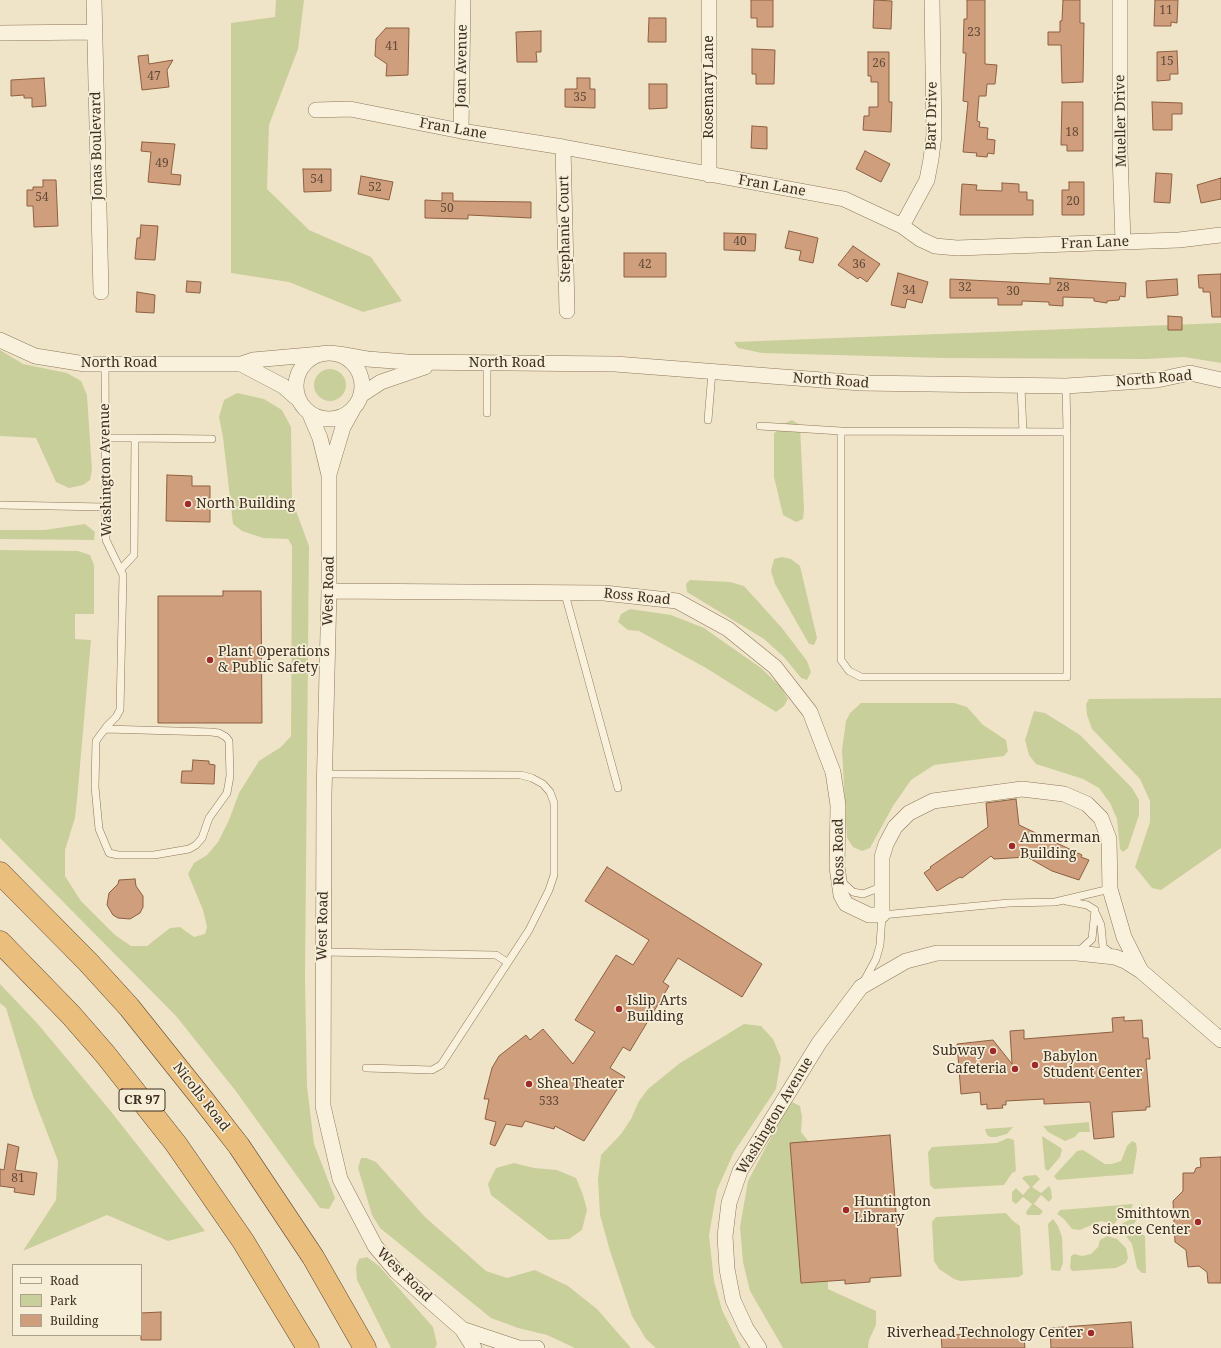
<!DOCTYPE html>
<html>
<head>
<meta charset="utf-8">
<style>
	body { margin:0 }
	#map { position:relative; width:1221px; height:1348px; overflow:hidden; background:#f0e4c8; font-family:"Noto Serif",serif }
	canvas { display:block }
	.legend { position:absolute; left:12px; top:1264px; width:130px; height:72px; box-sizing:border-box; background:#f7eed8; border:1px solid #ada18e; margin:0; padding:5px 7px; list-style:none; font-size:12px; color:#3d2e20 }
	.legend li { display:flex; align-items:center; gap:8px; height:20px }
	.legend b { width:20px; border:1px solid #ada18e }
</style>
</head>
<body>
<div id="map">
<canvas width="1221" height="1348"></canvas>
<ul class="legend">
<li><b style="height:5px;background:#faf1dc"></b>Road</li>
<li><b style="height:11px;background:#c9cf9b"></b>Park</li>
<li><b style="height:11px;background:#cf9f7d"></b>Building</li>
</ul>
</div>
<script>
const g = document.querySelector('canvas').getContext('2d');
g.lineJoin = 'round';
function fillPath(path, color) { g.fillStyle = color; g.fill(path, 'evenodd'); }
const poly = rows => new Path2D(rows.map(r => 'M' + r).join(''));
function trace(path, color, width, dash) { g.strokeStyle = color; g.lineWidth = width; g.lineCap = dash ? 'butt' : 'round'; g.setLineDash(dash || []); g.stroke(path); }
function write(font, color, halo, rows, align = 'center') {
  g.font = font + ' "Noto Serif",serif'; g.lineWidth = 3.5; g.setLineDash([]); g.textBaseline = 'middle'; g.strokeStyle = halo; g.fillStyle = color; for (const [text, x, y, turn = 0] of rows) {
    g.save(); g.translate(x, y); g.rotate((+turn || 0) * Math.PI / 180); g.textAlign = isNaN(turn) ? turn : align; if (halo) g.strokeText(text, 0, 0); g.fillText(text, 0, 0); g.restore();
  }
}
fillPath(poly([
	[276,0,304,0,298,49,269,125,267,189,309,230,371,257,402,301,363,312,289,282,231,273,231,23,275,17],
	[1221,323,1221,363,1184,357,1146,359,942,358,762,353,738,348,734,342],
	[0,350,23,364,67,373,81,381,87,395,92,470,90,480,83,485,69,488,56,482,36,438,0,436],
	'314 385a16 16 0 1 1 32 0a16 16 0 1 1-32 0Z',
	[237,393,264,399,282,410,291,427,292,500,309,546,305,978,307,1086,314,1144,335,1198,329,1209,320,1208,235,1090,176,1016,0,838,0,550,78,551,90,555,94,565,94,614,75,614,75,639,91,640,77,800,75,818,65,850,65,876,81,901,115,935,131,946,147,946,170,928,180,927,194,937,205,934,207,927,203,910,188,874,194,863,207,855,218,842,229,820,239,793,259,761,281,747,291,736,292,546,288,539,263,538,242,531,233,524,223,437,219,417,224,400],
	[792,420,800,425,804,510,803,519,796,522,783,515,774,477,774,434,779,426],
	[85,524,95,532,94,540,0,539,0,530,44,530],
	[782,557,791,559,800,566,817,638,814,645,809,644,775,584,771,571,774,559],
	[690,580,730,582,744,586,782,628,807,661,811,672,807,680,801,678,784,657,764,639,687,592,686,584],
	[630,609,671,615,704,628,761,668,780,686,788,699,784,706,776,712,706,668,639,631,628,630,618,622,621,614],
	[1221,698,1221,848,1161,890,1152,888,1135,867,1150,822,1150,801,1140,779,1092,729,1087,715,1086,704,1089,699],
	[861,703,954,703,967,707,983,725,1006,740,1008,751,1004,756,934,765,911,780,893,806,870,848,862,851,853,847,847,838,842,750,846,721,850,713],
	[1034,711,1045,713,1080,735,1132,788,1139,800,1139,815,1128,848,1123,852,1120,849,1117,819,1110,803,1099,788,1083,779,1036,764,1029,755,1025,740],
	[0,984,37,1023,109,1109,205,1231,168,1241,107,1215,23,1251,56,1200,58,1161,33,1096,6,1008,0,1003],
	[744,1024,761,1026,773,1039,781,1058,776,1089,734,1152,717,1190,709,1235,714,1281,722,1310,741,1348,656,1348,646,1339,632,1316,610,1251,600,1215,598,1179,601,1155,621,1134,631,1119,639,1101,648,1089,680,1063],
	[790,1101,800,1106,802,1117,801,1132,809,1142,790,1144,801,1283,828,1281,828,1289,876,1311,876,1325,869,1340,868,1348,783,1348,750,1291,743,1262,740,1227,748,1181],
	[1089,1122,1090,1132,1079,1132,1075,1137,1065,1141,1048,1132,1043,1126],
	[1013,1127,1007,1134,996,1137,990,1137,987,1135,985,1129],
	[1042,1136,1061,1148,1062,1150,1060,1157,1048,1171,1045,1169],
	[1008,1138,1014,1140,1016,1171,1012,1173,1004,1185,934,1189,930,1185,928,1152,932,1147,997,1143],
	[1132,1141,1136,1143,1137,1150,1133,1174,1057,1180,1054,1176,1077,1151,1083,1150,1105,1164,1112,1164,1121,1161,1127,1146],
	[361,1158,366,1158,376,1162,425,1217,486,1271,507,1278,535,1270,568,1286,597,1309,631,1348,575,1348,547,1335,518,1328,491,1318,380,1228,372,1215,358,1168],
	[514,1163,534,1168,557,1170,576,1178,583,1195,587,1210,582,1230,569,1239,549,1240,491,1195,488,1184,496,1168],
	[1036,1175,1040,1179,1032,1187,1041,1193,1049,1186,1051,1189,1052,1198,1049,1202,1041,1195,1034,1204,1043,1211,1040,1215,1027,1215,1026,1212,1032,1204,1023,1197,1016,1204,1012,1201,1012,1192,1016,1188,1023,1195,1030,1187,1022,1178,1025,1176],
	[1142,1203,1143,1212,1132,1226,1145,1236,1146,1273,1142,1273,1137,1268,1132,1244,1123,1232,1121,1226,1123,1223,1137,1216],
	[1133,1204,1131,1209,1126,1214,1120,1217,1114,1224,1101,1221,1080,1230,1072,1229,1064,1219,1057,1214,1060,1210],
	[1006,1213,1012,1220,1020,1226,1023,1274,1019,1277,960,1281,954,1279,939,1269,934,1261,932,1222,936,1217],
	[1053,1219,1058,1226,1062,1237,1063,1263,1060,1271,1051,1270,1048,1224],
	[1107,1236,1117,1239,1126,1248,1128,1258,1126,1263,1116,1268,1072,1271,1070,1268,1071,1256,1074,1254,1082,1256,1091,1254,1098,1247,1100,1240],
	[367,1257,379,1266,433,1327,437,1344,435,1348,391,1348,357,1280,356,1267,359,1259]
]), '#c9cf9b');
const building = poly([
	[751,0,773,0,773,27,757,27,757,18,751,18,751,0],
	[874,0,892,1,891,29,873,28,874,0],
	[967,0,985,0,985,64,997,65,995,84,987,84,986,96,979,96,977,121,980,122,979,127,988,128,987,139,995,140,994,154,988,153,987,157,976,156,977,153,963,152,968,102,963,101,966,53,963,53,964,19,967,19,967,0],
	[1063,0,1080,0,1080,23,1084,23,1083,82,1062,83,1061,45,1048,45,1048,32,1060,32,1060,21,1062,21,1063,0],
	[1155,0,1178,0,1177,23,1171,22,1171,26,1154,26,1155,0],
	[649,18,666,18,666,42,648,42,649,18],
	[386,28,409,28,408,75,386,76,387,64,375,56,376,39,386,28],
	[541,31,541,52,536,52,537,62,517,62,516,32,541,31],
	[752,49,775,50,774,84,756,84,756,74,752,74,752,49],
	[1177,51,1178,74,1170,74,1170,80,1157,81,1157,52,1177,51],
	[868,52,889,52,889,102,892,102,891,132,863,130,864,116,869,116,869,107,878,107,878,82,871,82,871,76,868,76,868,52],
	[148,55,149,64,173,60,167,70,169,87,142,90,138,56,148,55],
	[44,78,46,106,32,107,32,98,24,98,24,95,11,96,11,80,44,78],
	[577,78,590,78,590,89,595,89,595,108,565,107,565,89,577,89,577,78],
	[649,84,667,84,667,108,649,109,649,84],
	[1062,102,1083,102,1083,151,1067,151,1067,145,1061,145,1062,102],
	[1152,102,1182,103,1182,114,1172,114,1172,130,1153,130,1152,102],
	[752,126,767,127,767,149,751,148,752,126],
	[142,142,175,144,171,174,181,175,180,185,148,182,151,152,141,151,142,142],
	[865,151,890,164,881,182,856,169,865,151],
	[303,169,331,169,331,191,304,192,303,169],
	[1156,173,1172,174,1170,203,1154,202,1156,173],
	[361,176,393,182,389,200,358,194,361,176],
	[1221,178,1221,199,1201,203,1197,185,1221,178],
	[43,180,56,180,58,226,34,227,33,206,27,206,27,190,33,190,33,187,43,187,43,180],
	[1069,182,1084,182,1084,215,1062,215,1062,190,1069,190,1069,182],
	[1002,183,1019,184,1019,192,1027,192,1027,200,1033,200,1033,215,960,215,962,184,977,185,976,190,1002,191,1002,183],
	[442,193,453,193,453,201,531,202,531,218,468,215,468,219,425,218,425,200,442,201,442,193],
	[141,225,158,226,155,260,135,259,137,238,140,238,141,225],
	[789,231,818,238,813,263,799,260,801,251,785,248,789,231],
	[724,233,756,234,755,251,724,250,724,233],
	[853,246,880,264,867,282,860,277,858,279,838,265,853,246],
	[624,253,666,253,666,277,624,277,624,253],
	[898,273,928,282,922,303,907,299,905,308,891,305,898,273],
	[1221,274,1221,317,1212,317,1210,292,1203,292,1203,288,1199,288,1198,275,1221,274],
	[1050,278,1126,283,1125,297,1120,296,1119,300,1107,301,1107,303,1094,301,1094,298,1063,297,1063,306,1049,305,1049,302,1022,301,1022,305,998,305,998,298,950,298,950,279,1050,284,1050,278],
	[1177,279,1178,295,1147,298,1146,281,1177,279],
	[187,281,201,282,200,293,186,292,187,281],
	[137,292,155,295,154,313,136,312,137,292],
	[1168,316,1182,317,1182,330,1168,330,1168,316],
	[167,475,192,476,192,486,210,486,210,522,166,521,167,475],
	[223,591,261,591,262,723,158,723,158,596,223,596,223,591],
	[193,760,209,761,209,764,215,765,214,784,181,783,182,771,192,771,193,760],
	[1016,799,1019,825,1082,855,1081,857,1089,860,1079,880,1052,871,1027,857,994,859,991,856,962,878,960,877,937,891,924,873,931,868,930,867,988,827,986,803,1016,799],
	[607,867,762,964,742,997,678,958,663,982,669,986,630,1051,623,1047,610,1068,625,1077,584,1141,555,1126,554,1129,525,1121,522,1127,506,1124,495,1146,490,1144,496,1122,485,1119,489,1099,484,1099,492,1068,499,1056,526,1035,530,1040,543,1029,573,1064,595,1032,575,1020,616,955,633,965,649,940,585,901,607,867],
	[135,879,136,886,143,896,143,907,140,913,130,919,118,918,113,915,107,905,109,893,118,884,119,880,135,879],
	[1124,1017,1124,1021,1142,1020,1143,1038,1148,1038,1150,1059,1146,1059,1150,1107,1146,1107,1146,1110,1112,1112,1114,1137,1094,1139,1090,1102,1044,1104,1044,1099,1006,1101,1006,1105,1002,1105,1003,1108,987,1109,987,1104,981,1105,980,1092,961,1094,957,1044,993,1040,1012,1064,1010,1031,1024,1030,1024,1039,1113,1032,1112,1018,1124,1017],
	[890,1135,901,1276,870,1278,870,1282,845,1284,845,1280,801,1283,790,1143,890,1135],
	[8,1144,19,1147,15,1170,37,1173,34,1195,14,1192,15,1188,0,1186,0,1169,4,1170,8,1144],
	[1221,1157,1221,1283,1208,1283,1207,1272,1199,1266,1188,1267,1186,1250,1175,1242,1173,1201,1183,1191,1183,1173,1194,1173,1196,1168,1201,1167,1200,1158,1221,1157],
	[161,1312,161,1340,141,1340,141,1313,161,1312],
	[1131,1322,1133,1348,1051,1348,1050,1328,1131,1322],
	[1023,1330,1025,1348,942,1348,941,1336,1023,1330]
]);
fillPath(building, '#cf9f7d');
trace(building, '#8d5f41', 1);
const service = poly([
	[105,363,106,540,123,575,120,710,116,717,107,726,105,729,101,734,96,741,95,787,99,829,109,853,118,855,154,855,189,849,196,845,202,838,209,818,227,793,230,776,229,741,226,737,219,733,211,732,105,729],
	[1066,386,1067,432,1067,677,861,677,849,671,841,660,841,431,1067,432],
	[1021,387,1023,432],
	[487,413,487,363],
	[708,420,712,372],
	[760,426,841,431],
	[105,438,135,438,134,555,121,569],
	[135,438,212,439],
	[0,505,105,507],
	[565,594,618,788],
	[325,774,521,775,532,778,543,784,550,792,554,803,554,875,549,890,529,930,441,1065,432,1070,366,1068],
	[841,881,853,892,863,894,881,887],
	[1066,901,1087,905,1095,910,1092,939,1078,952],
	[1096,914,1101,925,1103,947,1112,954],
	[323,952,496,955,507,962],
	[863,983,876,959,880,945,882,915,1009,903,1055,902,1110,889]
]);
const minor = poly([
	[94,0,101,292],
	[709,0,709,175],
	[1120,0,1120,153,1123,242],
	[0,33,95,32],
	[316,110,350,109,461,131,563,147,844,199,902,226,920,239,935,246,957,248,1123,242,1179,240,1221,235],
	[461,131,463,0],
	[563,147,567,311],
	[902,226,927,180,931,159,934,135,932,0],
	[0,340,35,356,85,364,241,364,253,360,321,354],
	'296 386a33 33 0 1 1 66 0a33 33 0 1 1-66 0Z',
	[339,354,367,359,407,362,615,364,861,383,1066,386,1157,380,1190,373,1221,380],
	[241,364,283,386,299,400],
	[361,395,381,382,425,367],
	[309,412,320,438,329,475,329,591,324,795,323,1106,340,1179,375,1246,396,1271,462,1329,474,1348],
	[329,474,343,427,353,409],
	[329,591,604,593,677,601,728,629,775,667,810,712,833,772,838,805,837,867,841,895,846,904,869,915,882,915,882,857,886,844,895,827,909,813,933,801,1022,789,1064,794,1087,804,1101,818,1109,839,1110,889,1124,937,1141,971],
	[462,1329,519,1348],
	[518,1348,537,1348],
	[759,1348,746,1328,733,1300,727,1269,725,1236,729,1203,740,1171,819,1043,861,987,906,961,937,953,1077,953,1115,957,1125,961,1141,971,1221,1040]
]);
const trunk = poly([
	[0,873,88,962,129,1007,204,1101,239,1146,313,1257,365,1348],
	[0,942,71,1015,105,1054,176,1144,243,1241,308,1348]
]);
trace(service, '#8d765c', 8);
trace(minor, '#8d765c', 16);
trace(trunk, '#5b4430', 23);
trace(service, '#faf1dc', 7);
trace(minor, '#faf1dc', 15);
trace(trunk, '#eabe7c', 22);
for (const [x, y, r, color] of [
	[188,504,4,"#9e2a2b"],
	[210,660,4,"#9e2a2b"],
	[1012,846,4,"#9e2a2b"],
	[619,1009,4,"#9e2a2b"],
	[993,1051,4,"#9e2a2b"],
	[1035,1065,4,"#9e2a2b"],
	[1015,1069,4,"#9e2a2b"],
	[529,1084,4,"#9e2a2b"],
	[846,1210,4,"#9e2a2b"],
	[1198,1222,4,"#9e2a2b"],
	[1091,1333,4,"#9e2a2b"]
]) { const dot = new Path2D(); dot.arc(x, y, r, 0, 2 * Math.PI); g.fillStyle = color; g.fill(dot); trace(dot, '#f7eed8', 1.5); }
write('12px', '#624a37', null, [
	["11",1166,11],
	["23",974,33],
	["41",392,47],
	["15",1167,62],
	["26",879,64],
	["47",154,77],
	["35",580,98],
	["18",1072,133],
	["49",162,164],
	["54",317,180],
	["52",375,188],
	["54",42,198],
	["20",1073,202],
	["50",447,209],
	["40",740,242],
	["42",645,265],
	["36",859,265],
	["32",965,288],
	["28",1063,288],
	["34",909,291],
	["30",1013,292],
	["533",549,1102],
	["81",18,1179]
]);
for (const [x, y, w] of [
	[142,1100,46]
]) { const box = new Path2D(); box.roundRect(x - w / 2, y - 11, w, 22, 3); g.fillStyle = '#f7eed8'; g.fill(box); trace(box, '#3d2e20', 1); }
write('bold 13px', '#3d2e20', null, [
	["CR 97",142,1100]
]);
write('14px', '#3d2e20', '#f7eed8', [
	["Joan Avenue",462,66,-89],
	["Rosemary Lane",709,87,-90],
	["Bart Drive",932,116,-89],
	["Mueller Drive",1121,121,-91],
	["Fran Lane",453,129,10],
	["Jonas Boulevard",97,146,-91],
	["Fran Lane",772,186,10],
	["Stephanie Court",565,229,-91],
	["Fran Lane",1095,243,-2],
	["North Road",119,363],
	["North Road",507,363],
	["North Road",1154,379,-5],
	["North Road",831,381,4],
	["Washington Avenue",106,470,-91],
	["West Road",329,591,-89],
	["Ross Road",637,597,6],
	["Ross Road",839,852,-91],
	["West Road",323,926,-89],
	["Nicolls Road",201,1097,52],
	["Washington Avenue",775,1116,-59],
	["West Road",404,1275,44]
]);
write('14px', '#3d2e20', '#f7eed8', [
	["North Building",196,504],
	["Plant Operations",218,652],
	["& Public Safety",218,668],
	["Ammerman",1020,838],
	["Building",1020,854],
	["Islip Arts",627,1001],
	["Building",627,1017],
	["Subway",985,1051,"right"],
	["Babylon",1043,1057],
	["Student Center",1043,1073],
	["Cafeteria",1007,1069,"right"],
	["Shea Theater",537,1084],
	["Huntington",854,1202],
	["Library",854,1218],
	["Smithtown",1190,1214,"right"],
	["Science Center",1190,1230,"right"],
	["Riverhead Technology Center",1083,1333,"right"]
], 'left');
</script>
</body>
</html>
